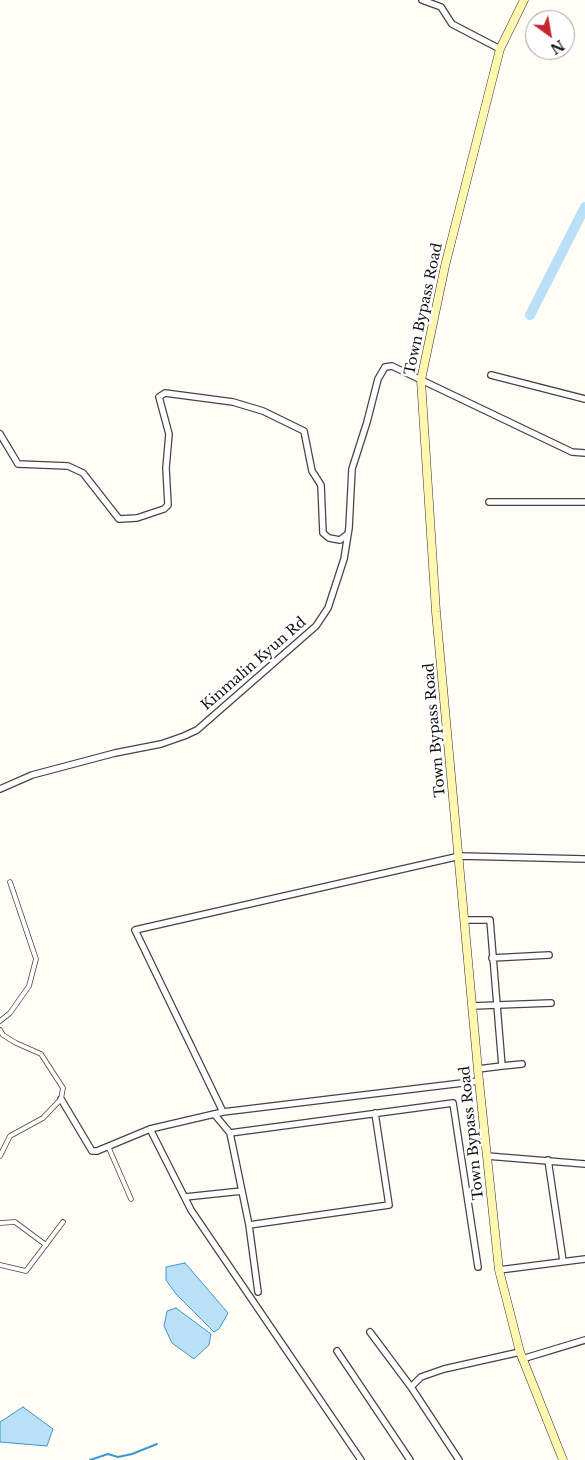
<!DOCTYPE html>
<html>
<head>
<meta charset="utf-8">
<style>
	body { margin:0 }
	#map { position:relative; width:585px; height:1460px; overflow:hidden; background:#fffdf5; font-family:"Libre Baskerville",serif }
	canvas { display:block }
	.north { position:absolute; left:525px; top:10px; width:50px; height:50px; box-sizing:border-box; background:#fff; border:1px solid #a0a0a0; border-radius:50%; rotate:148deg; font-size:14px; font-weight:700; line-height:20px; text-align:center; color:#111 }
	.north::after { content:''; display:block; margin:auto; width:18px; height:22px; background:#c4262e; clip-path:polygon(50% 0,100% 100%,50% 72%,0 100%) }
</style>
</head>
<body>
<div id="map">
<canvas width="585" height="1460"></canvas>
<div class="north">N</div>
</div>
<script>
const g = document.querySelector('canvas').getContext('2d');
g.lineJoin = 'round';
function fillPath(path, color) { g.fillStyle = color; g.fill(path, 'evenodd'); }
const poly = rows => new Path2D(rows.map(r => 'M' + r).join(''));
function trace(path, color, width, dash) { g.strokeStyle = color; g.lineWidth = width; g.lineCap = dash ? 'butt' : 'round'; g.setLineDash(dash || []); g.stroke(path); }
function write(font, color, halo, rows, align = 'center') {
  g.font = font + ' "Libre Baskerville",serif'; g.lineWidth = 5; g.setLineDash([]); g.textBaseline = 'middle'; g.strokeStyle = halo; g.fillStyle = color; for (const [text, x, y, turn = 0] of rows) {
    g.save(); g.translate(x, y); g.rotate((+turn || 0) * Math.PI / 180); g.textAlign = isNaN(turn) ? turn : align; if (halo) g.strokeText(text, 0, 0); g.fillText(text, 0, 0); g.restore();
  }
}
const water = poly([
	[185,1263,228,1313,219,1329,214,1332,176,1294,166,1280,166,1267,185,1263],
	[176,1308,211,1334,209,1345,194,1359,172,1343,164,1326,167,1311,176,1308],
	[23,1407,53,1429,47,1446,0,1442,0,1422,23,1407]
]);
fillPath(water, '#b9e0f7');
trace(water, '#3f96cf', 1);
trace(poly([
	[90,1460,108,1454,118,1457,132,1454,157,1444]
]), '#3f96cf', 2);
trace(poly([
	[530,315,585,207]
]), '#b9e0f7', 10);
const pedestrian = poly([
	[0,1021,10,1013,29,986,36,959,10,882],
	[0,1030,3,1035,16,1043,41,1054,63,1088,61,1099,43,1118,10,1136,0,1156],
	[108,1146,131,1199],
	[0,1223,15,1222,46,1245],
	[0,1265,26,1271,63,1222]
]);
const minor = poly([
	[422,0,441,7,452,24,500,49],
	[491,375,585,399],
	[0,434,18,464,68,466,83,473,119,519,137,518,164,509,168,505,166,468,169,434,159,397,165,393,233,402,263,411,304,431,312,471,321,485,323,533,329,538,340,540,348,534],
	[489,502,585,502],
	[0,789,32,775,115,753,161,744,184,736,197,730,316,626,328,608,344,559,349,528,352,469,367,422,378,379,385,367,392,366,572,452,585,453],
	[464,920,490,920,502,1066,478,1069],
	[492,958,549,955],
	[472,1006,551,1003],
	[502,1066,522,1064],
	[479,1081,223,1112,135,930,460,856,585,859],
	[61,1099,92,1151,97,1151,150,1129],
	[223,1112,150,1129,191,1210,361,1460],
	[215,1115,230,1133,249,1225,258,1292],
	[230,1133,453,1103,478,1267],
	[487,1156,585,1164],
	[548,1160,563,1261],
	[185,1197,242,1191],
	[249,1225,389,1205,375,1113],
	[499,1270,585,1259],
	[370,1332,411,1387,459,1460],
	[337,1351,410,1460],
	[522,1359,585,1340],
	[411,1387,421,1377,444,1369,520,1352]
]);
const secondary = poly([
	[524,0,500,49,445,266,421,380,436,612,479,1081,499,1270,520,1352,563,1460]
]);
trace(pedestrian, '#444', 5.5);
trace(minor, '#444', 8);
trace(secondary, '#333', 9);
trace(pedestrian, '#fff', 4);
trace(minor, '#fff', 5.5);
trace(secondary, '#fff6b0', 8);
write('14px', '#111', '#fff', [
	["Town Bypass Road",424,309,-78],
	["Kinmalin Kyun Rd",254,664,-41],
	["Town Bypass Road",435,730,-95],
	["Town Bypass Road",472,1133,-96]
]);
</script>
</body>
</html>
